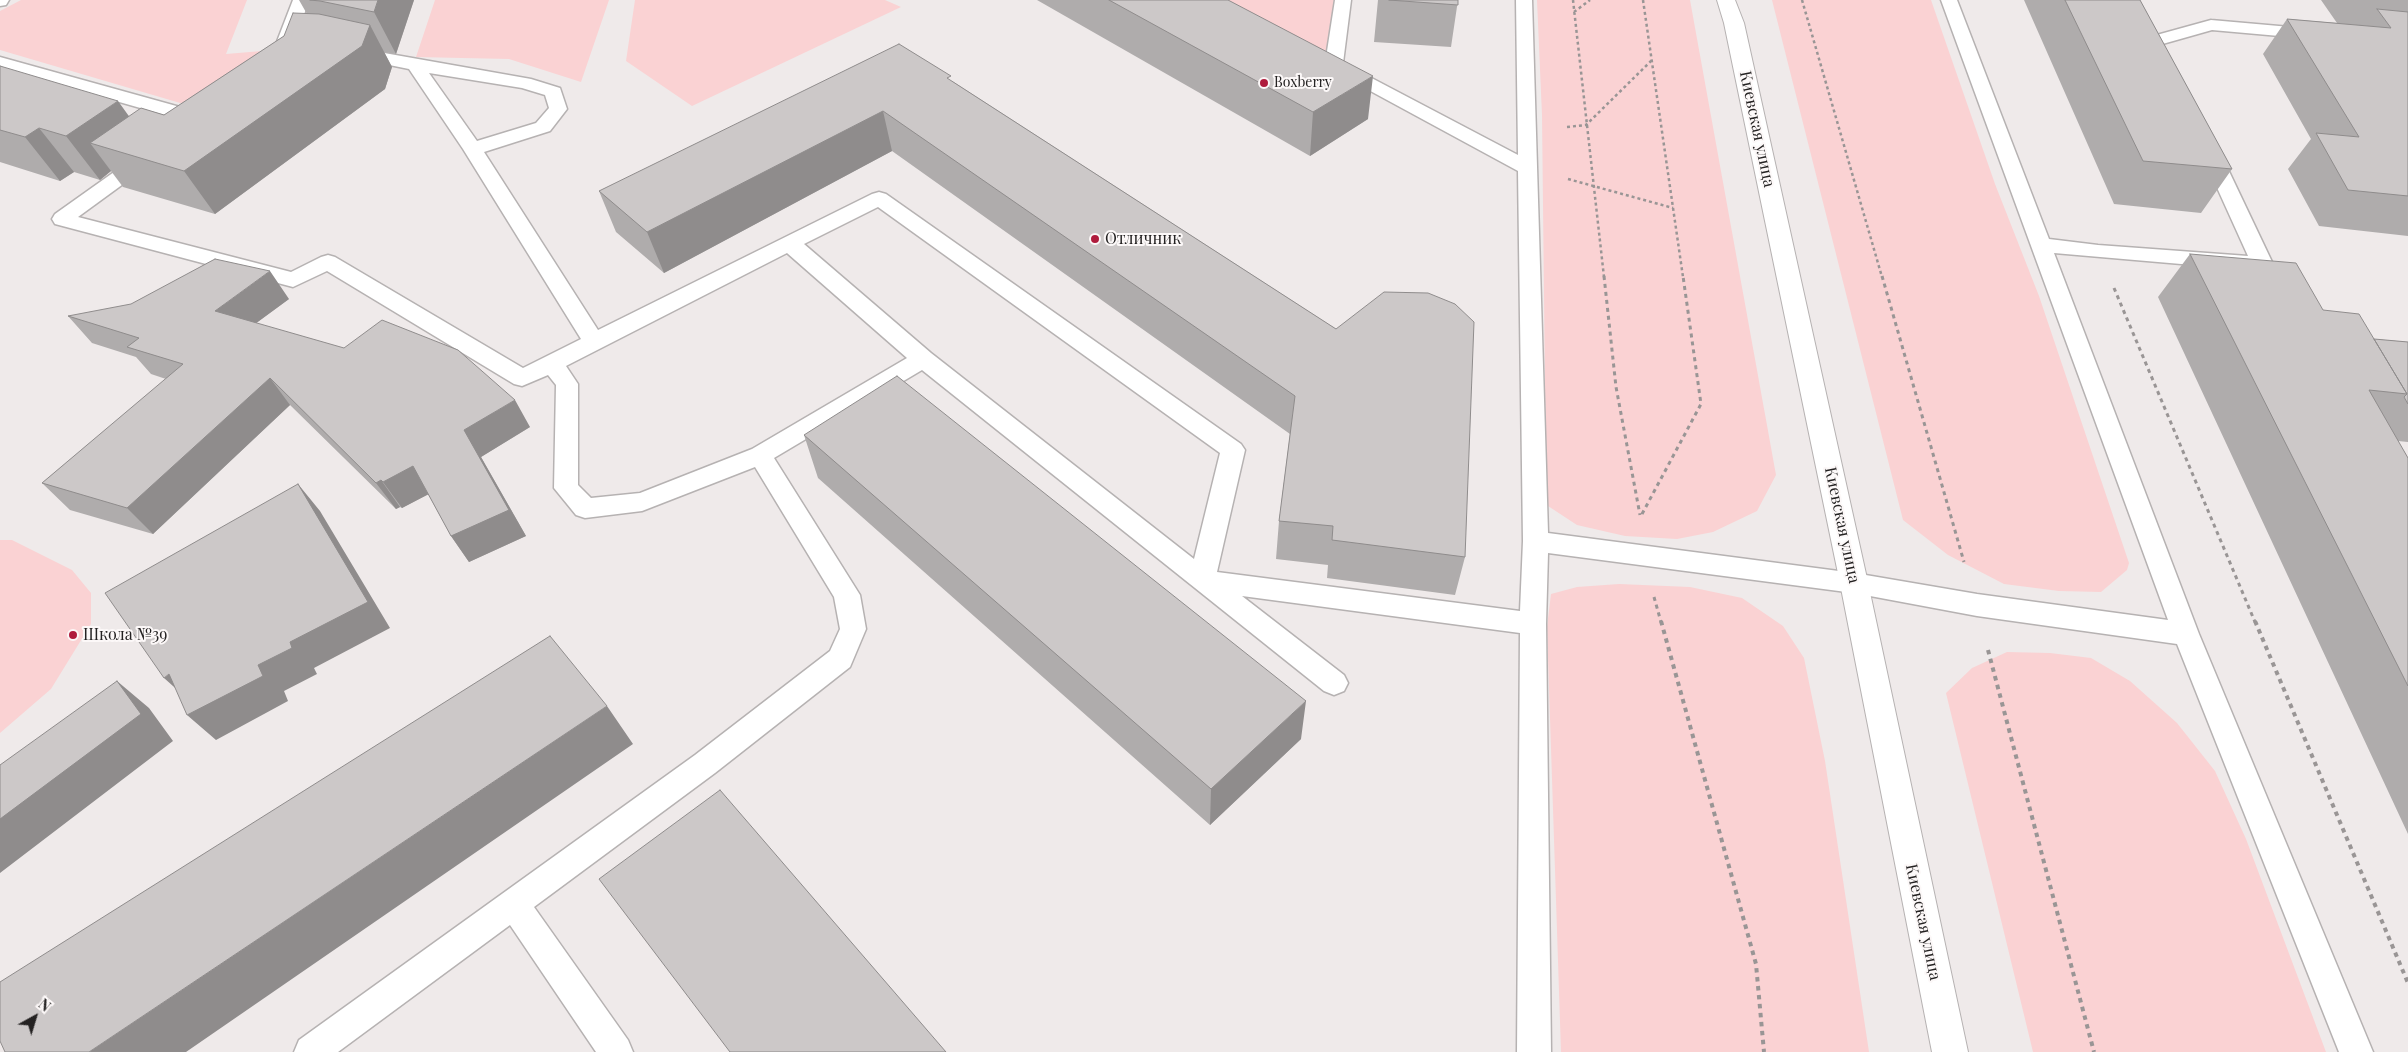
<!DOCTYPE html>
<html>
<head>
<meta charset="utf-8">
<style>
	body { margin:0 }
	#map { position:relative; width:2408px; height:1052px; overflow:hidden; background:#efeaea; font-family:"Playfair Display",serif }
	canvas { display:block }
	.north { position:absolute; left:10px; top:992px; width:50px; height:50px; -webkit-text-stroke:4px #fcf8f8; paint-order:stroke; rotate:39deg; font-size:14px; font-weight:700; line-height:20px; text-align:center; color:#242222 }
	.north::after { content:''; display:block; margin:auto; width:18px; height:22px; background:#242222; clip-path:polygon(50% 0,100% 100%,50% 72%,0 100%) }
</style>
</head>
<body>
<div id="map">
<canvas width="2408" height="1052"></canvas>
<div class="north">N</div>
</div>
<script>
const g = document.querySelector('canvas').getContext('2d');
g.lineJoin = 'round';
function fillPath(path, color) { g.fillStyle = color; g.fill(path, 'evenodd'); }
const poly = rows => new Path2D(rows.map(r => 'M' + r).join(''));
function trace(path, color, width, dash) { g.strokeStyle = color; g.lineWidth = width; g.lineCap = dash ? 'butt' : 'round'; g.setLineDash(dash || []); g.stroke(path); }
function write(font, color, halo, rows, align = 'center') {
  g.font = font + ' "Playfair Display",serif'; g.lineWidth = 4; g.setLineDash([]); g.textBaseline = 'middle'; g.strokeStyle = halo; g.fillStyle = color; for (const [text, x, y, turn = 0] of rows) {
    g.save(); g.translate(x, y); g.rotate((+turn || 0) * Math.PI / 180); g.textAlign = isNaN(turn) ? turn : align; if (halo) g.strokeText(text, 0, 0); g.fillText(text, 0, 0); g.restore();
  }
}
fillPath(poly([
	[21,0,247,0,226,54,274,50,187,105,0,50,0,11],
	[435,0,609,0,581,82,509,59,416,57],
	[635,0,885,0,901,7,692,106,626,61],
	[1220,0,1334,0,1328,56],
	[1537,0,1690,0,1776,475,1757,511,1713,532,1677,539,1625,536,1577,525,1548,506,1546,475,1542,115],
	[1772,0,1931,0,1995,184,2039,296,2129,563,2127,570,2101,592,2059,591,2004,584,1948,555,1903,520],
	[0,540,12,540,72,570,91,593,91,624,51,689,0,733],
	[1619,584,1690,587,1742,598,1783,626,1804,658,1825,761,1869,1052,1561,1052,1547,627,1551,594,1577,587],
	[2007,652,2050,653,2091,658,2130,681,2177,723,2215,771,2246,839,2326,1052,2033,1052,1946,693,1972,668]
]), '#fad2d3');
const lane = poly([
	[0,0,9,0,6,5,0,6,0,0],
	[293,0,309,0,294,44,291,48,285,49,279,48,276,44,293,0],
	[1335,0,1351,0,1343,63,1518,155,1516,0,1532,0,1548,533,1854,573,1977,594,2168,620,1941,0,1957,0,2049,239,2098,245,2248,256,2200,150,2203,146,2210,144,2217,146,2273,264,2269,269,2262,271,2054,253,2199,634,2373,1052,2339,1052,2177,644,1977,616,1854,593,1548,553,1546,624,1551,1052,1517,1052,1520,633,1242,596,1344,675,1348,683,1344,691,1334,695,1324,691,922,370,774,458,860,595,866,629,850,667,715,773,534,907,628,1040,633,1052,596,1052,510,925,338,1052,294,1052,299,1040,695,755,830,651,840,629,834,597,755,467,642,511,585,518,576,515,554,488,556,385,548,375,522,386,514,384,327,271,293,287,55,224,52,219,55,214,138,155,145,153,152,155,155,159,152,163,78,217,291,272,321,257,328,255,335,257,523,368,581,339,463,149,409,69,350,57,347,53,350,49,356,48,531,79,560,88,567,109,550,131,484,152,598,330,872,194,879,192,886,194,1241,444,1245,450,1217,572,1520,611,1523,541,1518,171,1328,68,1325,64,1335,0],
	[429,73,522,88,545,95,549,108,536,123,477,141,429,73],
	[878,207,1220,453,1194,559,931,353,804,244,878,207],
	[787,253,907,358,752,449,640,493,591,498,578,485,578,384,566,366,787,253],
	[2211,20,2313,29,2319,30,2322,34,2319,38,2313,39,2212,30,2159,45,2153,44,2150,40,2153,36,2211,20],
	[0,57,198,112,209,113,211,117,207,123,193,123,0,68,0,57]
]);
const primary = poly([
	[1717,0,1735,0,1744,23,1868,583,1968,1052,1932,1052,1840,583,1724,23,1717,0]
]);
trace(lane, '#b6b2b2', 3);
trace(primary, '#b6b2b2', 2);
trace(poly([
	[1573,0,1604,277],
	[1643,0,1683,277],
	[1802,0,1882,277],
	[1574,12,1590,0],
	[1567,127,1586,125,1651,61],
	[1568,179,1673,208]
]), '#999595', 2.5, [3, 3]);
trace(poly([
	[1604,276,1616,387,1640,515],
	[1882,276,1964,562],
	[2114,288,2255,622],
	[1642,514,1701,404,1683,276],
	[1654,597,1661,622]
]), '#999595', 3, [4, 4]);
trace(poly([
	[1661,621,1756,964,1764,1052],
	[2255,621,2408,983],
	[1988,650,2094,1052]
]), '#999595', 4, [4.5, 4.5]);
fillPath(lane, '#fff');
fillPath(primary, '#fff');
fillPath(poly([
	[299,0,414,0,396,54,384,52,392,67,385,89,215,214,123,187,111,171,100,180,74,172,60,181,0,162,0,66,129,116,164,115,284,36,307,14],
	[1037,0,1228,0,1368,119,1310,156],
	[1378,0,1458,0,1451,47,1374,42],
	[2024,0,2140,0,2232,169,2201,213,2114,204],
	[2321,0,2408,0,2408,236,2319,226,2288,169,2311,139,2263,54,2287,19,2337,23],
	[952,81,1336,329,1465,557,1455,595,1327,578,1328,565,1276,559,1279,521,1290,434,892,151,664,273,616,232,599,191],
	[2190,254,2374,339,2408,342,2408,442,2398,441,2408,458,2408,834,2158,297],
	[289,299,256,323,530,427,481,457,526,536,469,562,451,536,428,494,402,508,400,507,396,509,290,405,153,534,70,510,42,483,166,379,151,374,136,357,92,343,68,316],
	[804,435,1301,739,1210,825,818,478]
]), '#afacac');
fillPath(poly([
	[378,0,414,0,396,54,374,12],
	[370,25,392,67,385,89,215,214,184,171],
	[1373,76,1368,119,1310,156,1313,112],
	[118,101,149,144,90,143,111,171,100,180,66,136],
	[883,111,892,151,664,273,647,232],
	[39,128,74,172,60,181,25,137],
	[270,271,289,299,236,338,215,311],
	[270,378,290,405,153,534,127,508],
	[515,400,530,427,481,457,526,536,469,562,451,536,464,430],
	[413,466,431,493,402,508,383,482],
	[381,480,400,507,396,509,376,483],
	[298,484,320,511,390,628,314,668,317,674,284,691,288,701,216,740,187,715,290,642],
	[169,674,192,703,164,678],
	[117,681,149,708,173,741,0,873,0,819],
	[1306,701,1301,739,1210,825,1211,789],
	[607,706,633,744,186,1052,89,1052]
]), '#8f8c8c');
const building = poly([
	[310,0,378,0,374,12,320,1,310,0],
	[1109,0,1228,0,1373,76,1313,112,1109,0],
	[1389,0,1458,0,1458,5,1389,0],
	[2065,0,2140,0,2232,169,2143,161,2065,0],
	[2377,9,2408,12,2408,196,2348,190,2316,133,2359,137,2287,19,2391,28,2377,9],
	[293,13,319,14,370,25,362,46,184,171,90,143,141,108,164,115,284,36,293,13],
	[899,44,951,76,947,78,1336,329,1384,292,1428,293,1455,304,1474,322,1465,557,1332,540,1333,526,1279,521,1295,396,883,111,647,232,599,191,899,44],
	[0,66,118,101,66,136,39,128,25,137,0,130,0,66],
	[2190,254,2296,263,2323,310,2359,314,2407,394,2369,390,2408,458,2408,686,2190,254],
	[215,259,270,271,215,311,344,348,382,320,458,350,515,400,464,430,509,510,451,536,413,466,383,482,381,480,376,483,270,378,127,508,42,483,183,364,127,347,139,338,68,316,131,304,215,259],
	[2374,339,2408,342,2408,404,2404,397,2407,394,2374,339],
	[897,376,1306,701,1211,789,804,435,897,376],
	[298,484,368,602,290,642,292,648,258,665,263,676,187,715,169,674,164,678,105,593,298,484],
	[550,636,607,706,89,1052,5,1052,0,1041,0,982,550,636],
	[117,681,141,714,0,819,0,765,117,681],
	[720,790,946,1052,730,1052,599,879,720,790]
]);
fillPath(building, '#ccc8c8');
trace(building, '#8f8c8c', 1);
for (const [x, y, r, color] of [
	[1264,83,5,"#af1b3c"],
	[1095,239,5,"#af1b3c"],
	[73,635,5,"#af1b3c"]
]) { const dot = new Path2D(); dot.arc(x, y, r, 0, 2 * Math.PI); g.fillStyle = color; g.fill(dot); trace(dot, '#fcf8f8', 2); }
write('14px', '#242222', '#fcf8f8', [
	["Boxberry",1274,83]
], 'left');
write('16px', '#242222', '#fcf8f8', [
	["Киевская улица",1757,129,78],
	["Киевская улица",1842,525,78],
	["Киевская улица",1923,922,78]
]);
write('16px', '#242222', '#fcf8f8', [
	["Отличник",1105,239],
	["Школа №39",83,635]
], 'left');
</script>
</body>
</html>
